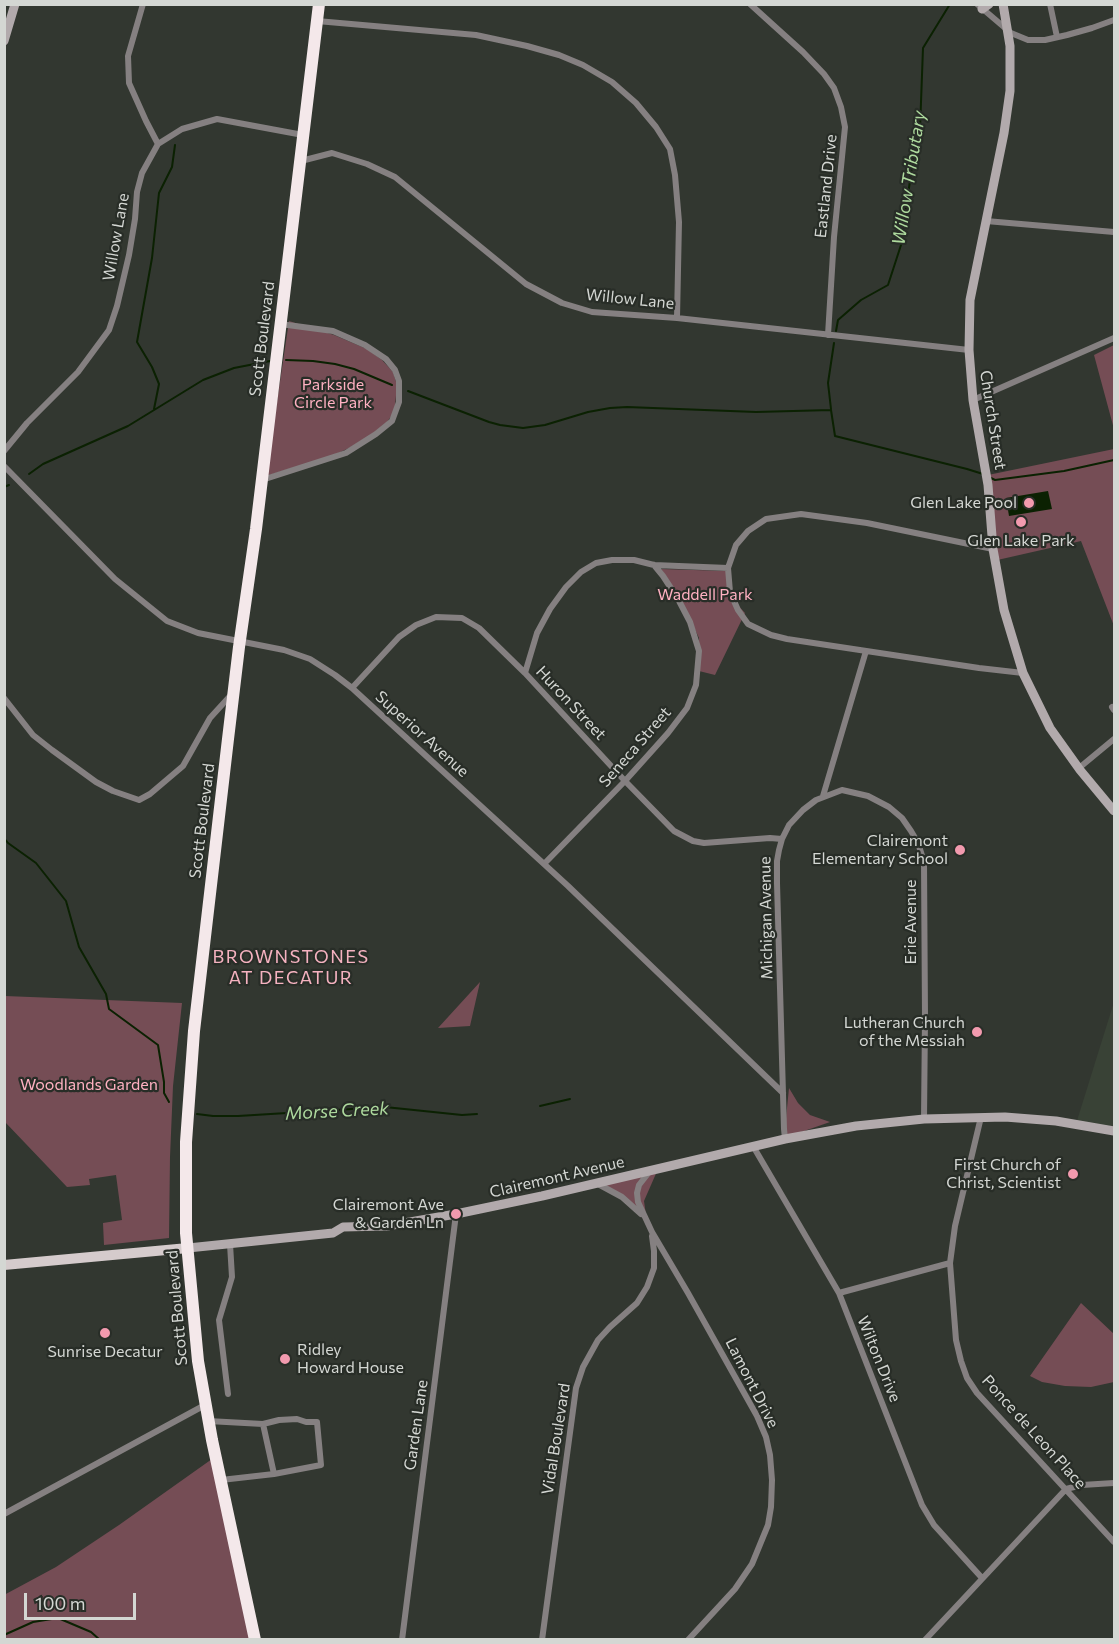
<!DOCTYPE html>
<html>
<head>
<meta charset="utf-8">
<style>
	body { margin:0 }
	#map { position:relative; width:1119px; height:1644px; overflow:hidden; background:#323730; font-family:Commissioner,sans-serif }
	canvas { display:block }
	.frame { position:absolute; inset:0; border:6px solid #d4d7d3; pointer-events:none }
	.scale { position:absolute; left:24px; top:1593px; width:112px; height:27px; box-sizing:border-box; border:3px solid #d4d7d3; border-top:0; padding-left:8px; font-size:18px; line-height:21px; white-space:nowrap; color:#d4d7d3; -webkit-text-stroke:4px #282d27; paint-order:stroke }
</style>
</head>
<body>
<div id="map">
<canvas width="1119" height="1644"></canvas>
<div class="frame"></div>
<div class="scale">100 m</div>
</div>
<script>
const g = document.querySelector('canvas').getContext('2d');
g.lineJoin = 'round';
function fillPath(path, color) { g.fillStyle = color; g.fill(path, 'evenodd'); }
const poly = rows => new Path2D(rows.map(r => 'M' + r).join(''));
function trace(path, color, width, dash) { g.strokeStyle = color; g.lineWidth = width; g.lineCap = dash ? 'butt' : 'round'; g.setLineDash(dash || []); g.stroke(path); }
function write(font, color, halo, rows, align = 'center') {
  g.font = font + ' Commissioner,sans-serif'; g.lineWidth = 4.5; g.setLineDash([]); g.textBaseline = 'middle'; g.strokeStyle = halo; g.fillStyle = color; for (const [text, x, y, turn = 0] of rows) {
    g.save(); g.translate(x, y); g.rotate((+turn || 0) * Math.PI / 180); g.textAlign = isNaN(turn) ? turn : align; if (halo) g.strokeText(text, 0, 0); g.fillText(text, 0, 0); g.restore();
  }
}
fillPath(poly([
	[1114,1002,1114,1135,1075,1127]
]), '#394236');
fillPath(poly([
	[289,321,334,335,367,349,382,360,393,372,397,385,395,406,392,415,387,422,374,433,351,447,332,456,266,476],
	[1114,345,1114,429,1094,355],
	[1114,449,1114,626,1081,541,993,561,988,475],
	[661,569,726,571,735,602,745,613,715,675,699,671,699,638,679,596],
	[480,982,470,1026,438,1028],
	[5,996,182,1003,173,1086,170,1157,169,1238,104,1245,103,1223,122,1220,116,1175,89,1179,90,1185,67,1187,5,1122],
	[789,1088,798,1103,810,1115,830,1122,784,1138],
	[658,1169,644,1201,647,1222,640,1212,598,1182],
	[1081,1303,1114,1334,1114,1382,1091,1387,1065,1386,1042,1382,1030,1376],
	[212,1459,257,1639,5,1639,4,1595,56,1567,119,1525]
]), '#754d55');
fillPath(poly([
	[1048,491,1052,509,1009,516,1006,498]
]), '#0b2102');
trace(poly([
	[836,331,838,320,861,300,888,285,901,245,914,152,920,129,923,48,950,4],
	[286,360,313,361,335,364,354,369,392,385],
	[408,391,489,422,500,425,523,428,545,425,588,412,610,408,627,407,756,412,831,410,835,436,967,469,983,474],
	[154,409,159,384,152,367,137,342,152,258,159,193,172,167,175,145],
	[831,409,828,383,834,343],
	[29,474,43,464,128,426,203,380,234,368,270,361],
	[991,478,995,480,1064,471,1114,460],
	[4,487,9,485],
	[4,838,8,843,36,863,66,901,79,947,106,994,109,1009,158,1045,164,1082,164,1093,169,1102],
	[540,1106,570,1099],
	[197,1114,213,1116,238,1116,385,1107,462,1115,477,1114],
	[4,1635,33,1622,58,1618,91,1632,100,1640]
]), '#0b2102', 2);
trace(poly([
	[143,4,128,56,129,83,146,121,158,144],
	[750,4,803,52,824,74,834,88,841,107,845,127,834,237,828,335],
	[977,4,1011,33,1028,40,1045,40,1067,35,1092,28,1114,20],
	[1050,4,1057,37],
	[317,21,476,35,527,46,559,55,583,65,612,82,636,103,656,127,670,149,675,175,679,222,677,318],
	[301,161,332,153,367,164,395,177,526,284,562,303,592,312,677,318,969,350],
	[986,221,1114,232],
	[973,400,1114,338],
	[4,451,27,423,78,372,109,330,117,306,129,255,135,219,137,192,142,173,158,144,182,129,217,119,303,135],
	[4,466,115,579,167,621,198,633,284,650,310,659,335,675,352,688,568,886,783,1093],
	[262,480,346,453,376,434,392,421,399,402,399,381,395,370,386,359,365,345,333,331,280,324],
	[993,549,867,523,801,514,766,519,748,531,736,545,728,568,730,592,738,610,748,624,771,635,787,639,979,668,1023,673],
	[525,673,537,633,550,609,566,587,581,572,596,563,612,560,634,560,654,565,728,568],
	[352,688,399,637,416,625,436,617,462,618,479,628,525,673,625,781,674,831,693,841,704,843,770,838,782,839],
	[4,698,33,735,52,750,96,782,113,791,139,800,150,794,183,766,210,718,231,695],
	[1112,707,1114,710],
	[1079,768,1114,739],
	[823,796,866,651],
	[544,864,625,781,668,733,687,708,696,685,699,651,690,622,678,599,663,576,654,565],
	[981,1117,955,1226,950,1263,956,1340,961,1361,967,1378,977,1393,1114,1542],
	[785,1139,784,1129,777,883,777,861,779,850,782,839,789,825,803,810,816,800,842,790,868,796,889,807,902,818,911,831,918,843,924,862,925,1018,924,1119],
	[753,1146,839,1293,922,1505,934,1525,982,1578],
	[650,1171,639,1185,637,1193,638,1202,652,1232,688,1293,757,1416,766,1437,770,1455,772,1480,771,1507,768,1525,752,1564,735,1589,688,1640],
	[598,1184,622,1197,641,1214],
	[839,1293,950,1263],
	[228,1394,219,1320,232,1277,230,1244],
	[208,1421,263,1424,279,1420,297,1419,306,1422,317,1422,321,1465,274,1474,221,1480],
	[263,1424,274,1474],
	[4,1514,205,1405],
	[402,1640,456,1214],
	[542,1640,576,1388,583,1367,598,1340,610,1327,637,1303,647,1287,654,1268,654,1251,652,1236],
	[925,1640,1066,1489,1082,1485,1114,1483]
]), '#858081', 6);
trace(poly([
	[1003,4,1010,46,1010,91,1004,133,970,300,969,350,973,400,988,485,993,549,1004,610,1023,673,1050,728,1080,770,1114,811],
	[982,9,989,4],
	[4,41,15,4],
	[188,1248,333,1233,343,1227,387,1226,456,1214,542,1196,785,1139,856,1126,924,1119,1005,1117,1056,1121,1114,1131]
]), '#b2aaac', 9);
trace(poly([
	[4,1265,188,1248]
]), '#d5cbcc', 10);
trace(poly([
	[255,1640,212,1440,198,1361,186,1233,186,1142,194,1031,228,739,239,647,256,529,319,4]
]), '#f4e8ea', 12);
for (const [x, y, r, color] of [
	[1029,503,6,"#f29aae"],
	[1021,522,6,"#f29aae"],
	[960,850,6,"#f29aae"],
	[977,1032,6,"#f29aae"],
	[1073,1174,6,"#f29aae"],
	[456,1214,6,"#f29aae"],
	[105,1333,6,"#f29aae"],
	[285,1359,6,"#f29aae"]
]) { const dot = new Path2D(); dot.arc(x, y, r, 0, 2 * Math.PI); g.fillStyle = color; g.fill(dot); trace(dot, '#282d27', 2); }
write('16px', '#d4d7d3', '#282d27', [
	["Eastland Drive",826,186,-84],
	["Willow Lane",116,237,-80],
	["Willow Lane",630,299,6],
	["Scott Boulevard",262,339,-83],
	["Church Street",993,420,81],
	["Huron Street",571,703,47],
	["Superior Avenue",422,734,42],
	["Seneca Street",635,747,-49],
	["Scott Boulevard",202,821,-83],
	["Michigan Avenue",766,918,-91],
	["Erie Avenue",911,922,-90],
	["Clairemont Avenue",557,1177,-13],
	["Scott Boulevard",177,1308,-95],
	["Wilton Drive",879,1359,68],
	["Lamont Drive",752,1383,63],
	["Garden Lane",416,1425,-82],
	["Ponce de Leon Place",1034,1432,48],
	["Vidal Boulevard",556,1439,-81]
]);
write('16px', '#ffb1c2', '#282d27', [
	["Parkside",333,385],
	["Circle Park",333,403],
	["Waddell Park",705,595],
	["Woodlands Garden",89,1085]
]);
write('16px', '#d4d7d3', '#282d27', [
	["Glen Lake Pool",1017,503],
	["Glen Lake Park",1021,541,"center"],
	["Clairemont",948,841],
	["Elementary School",948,859],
	["Lutheran Church",965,1023],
	["of the Messiah",965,1041],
	["First Church of",1061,1165],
	["Christ, Scientist",1061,1183],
	["Clairemont Ave",444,1205],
	["& Garden Ln",444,1223],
	["Ridley",297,1350,"left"],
	["Howard House",297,1368,"left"],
	["Sunrise Decatur",105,1352,"center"]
], 'right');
write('italic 18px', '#aeda9e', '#282d27', [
	["Willow Tributary",909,178,-81],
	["Morse Creek",337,1111,-3]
]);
g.letterSpacing = '1.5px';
write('18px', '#f5b2c0', '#282d27', [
	["BROWNSTONES",291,957],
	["AT DECATUR",291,978]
]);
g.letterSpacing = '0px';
</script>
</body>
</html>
